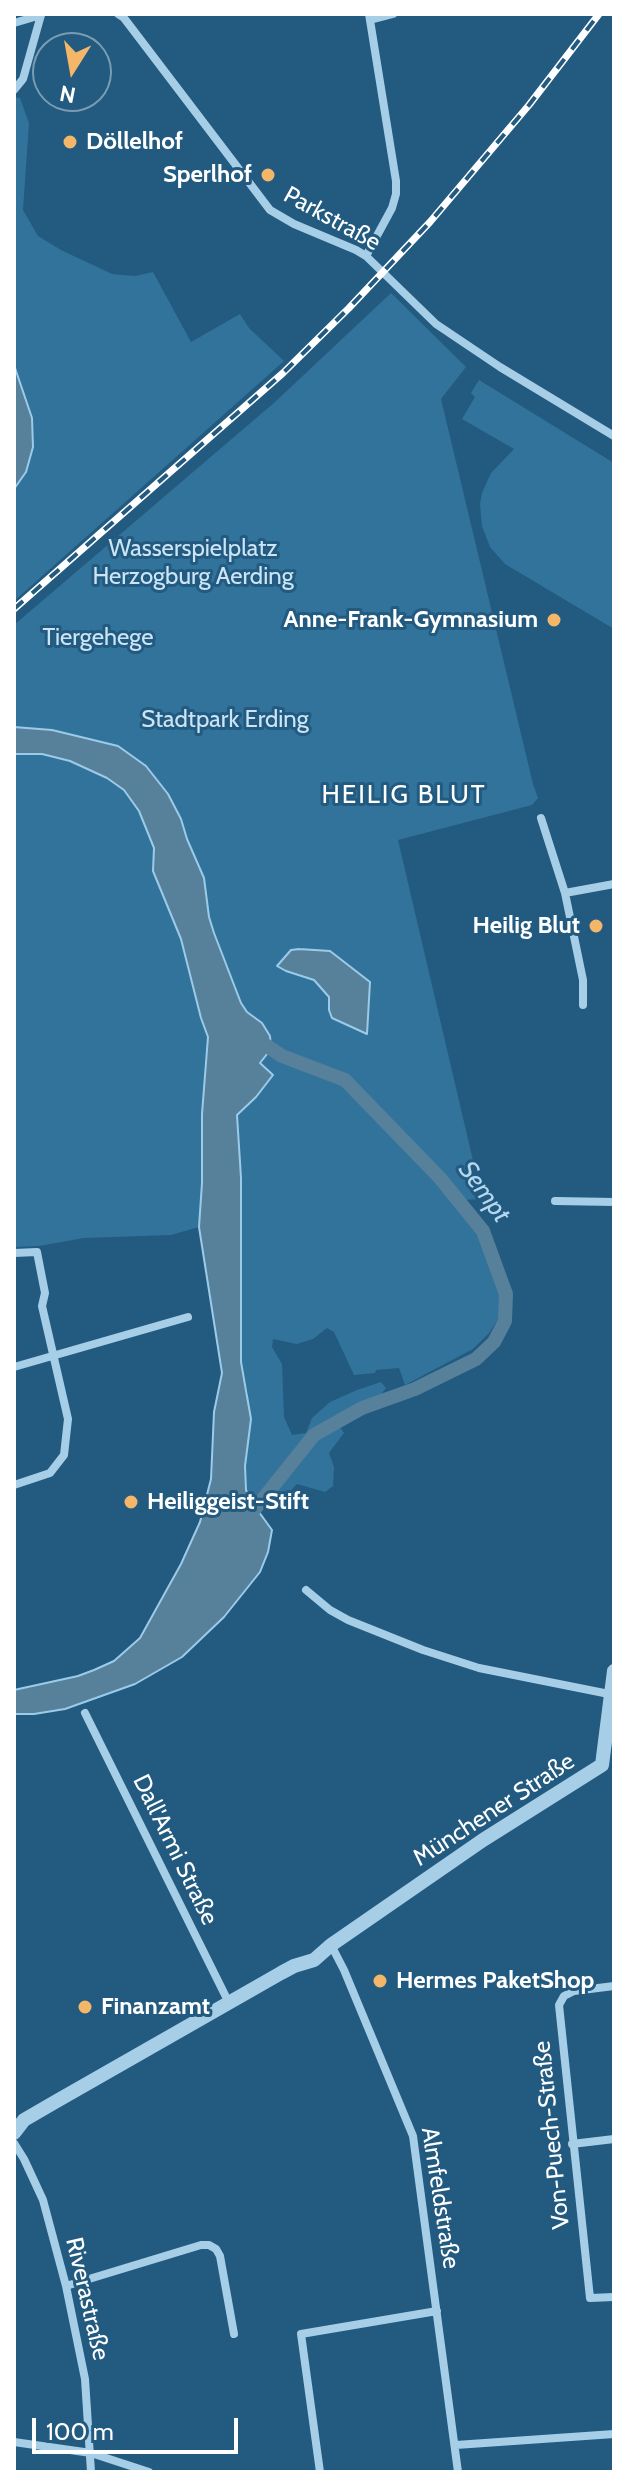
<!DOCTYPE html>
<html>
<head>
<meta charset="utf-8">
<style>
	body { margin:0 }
	#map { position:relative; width:628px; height:2486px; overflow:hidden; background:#225a80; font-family:Cabin,sans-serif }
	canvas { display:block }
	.frame { position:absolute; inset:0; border:16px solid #fff; pointer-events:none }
	.north { position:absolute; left:32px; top:32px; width:80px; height:80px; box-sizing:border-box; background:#225a80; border:2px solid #7a9cb3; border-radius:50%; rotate:191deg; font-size:22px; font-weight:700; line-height:32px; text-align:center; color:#fff }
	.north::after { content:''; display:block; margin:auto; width:28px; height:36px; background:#f4b669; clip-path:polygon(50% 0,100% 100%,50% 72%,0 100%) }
	.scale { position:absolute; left:32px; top:2418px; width:206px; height:36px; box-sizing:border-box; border:4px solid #fff; border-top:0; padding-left:10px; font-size:24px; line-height:28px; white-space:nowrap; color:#fff; -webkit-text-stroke:6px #225a80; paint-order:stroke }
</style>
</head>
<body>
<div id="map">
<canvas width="628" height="2486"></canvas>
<div class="frame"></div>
<div class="north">N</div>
<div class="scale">100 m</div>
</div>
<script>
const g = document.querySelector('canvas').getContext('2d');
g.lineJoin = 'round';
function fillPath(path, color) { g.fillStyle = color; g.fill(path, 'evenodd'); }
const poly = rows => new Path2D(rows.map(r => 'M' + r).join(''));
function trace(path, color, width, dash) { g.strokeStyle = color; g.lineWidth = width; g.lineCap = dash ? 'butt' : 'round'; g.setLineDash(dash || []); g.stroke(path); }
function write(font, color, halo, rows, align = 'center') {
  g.font = font + ' Cabin,sans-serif'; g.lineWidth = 6; g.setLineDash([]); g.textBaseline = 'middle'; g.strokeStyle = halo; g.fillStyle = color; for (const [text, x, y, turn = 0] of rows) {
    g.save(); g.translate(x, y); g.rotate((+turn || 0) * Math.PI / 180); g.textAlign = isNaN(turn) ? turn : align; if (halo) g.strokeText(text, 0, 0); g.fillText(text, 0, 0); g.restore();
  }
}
fillPath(poly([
	[14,97,20,98,29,123,23,210,38,236,61,250,112,274,135,276,153,272,191,342,240,314,249,328,284,361,14,601,14,489,26,472,33,447,32,417,14,364],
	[391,293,466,367,441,399,533,784,538,798,532,805,398,840,482,1199,460,1200,471,1209,476,1227,481,1233,493,1261,501,1294,499,1318,489,1333,473,1349,405,1385,399,1368,376,1370,375,1373,354,1375,334,1332,327,1328,313,1339,297,1344,273,1339,272,1347,282,1364,284,1417,292,1435,306,1433,312,1418,330,1402,357,1390,381,1382,386,1388,379,1397,334,1419,344,1433,329,1453,334,1467,333,1486,325,1492,297,1484,271,1512,256,1508,246,1490,245,1466,248,1451,248,1393,241,1362,241,1224,199,1227,171,1235,84,1238,39,1246,14,1247,14,625,275,402],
	[479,380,614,463,614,629,505,564,490,547,482,526,480,504,482,493,491,473,514,449,462,419,475,397,471,393]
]), '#32739c');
const water = poly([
	[14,365,32,418,33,447,26,472,14,489,14,365],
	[14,727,52,730,118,746,146,766,168,794,181,819,187,839,204,878,209,917,214,933,241,1003,247,1012,262,1023,270,1036,271,1049,260,1063,273,1075,256,1097,237,1115,241,1178,241,1362,251,1419,245,1466,246,1490,251,1501,272,1530,268,1552,260,1572,224,1617,182,1657,135,1684,65,1709,34,1714,14,1714,14,1690,78,1676,94,1670,114,1661,140,1638,181,1564,200,1522,211,1479,214,1412,222,1373,199,1227,202,1183,202,1114,208,1037,201,1018,181,939,153,871,154,848,139,811,124,790,107,778,70,761,42,754,14,754,14,727],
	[299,949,330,951,370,982,367,1034,332,1018,329,1010,329,997,314,980,286,971,277,966,291,950,299,949]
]);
fillPath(water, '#57809a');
trace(water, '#9bcbe9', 2);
trace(poly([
	[246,1520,314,1435,362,1408,415,1389,476,1359,494,1342,505,1321,506,1294,483,1231,440,1178,345,1080,282,1056,255,1038]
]), '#57809a', 14);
trace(poly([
	[118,14,124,18,270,210,294,224,356,250,366,256,436,324,500,367,614,436],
	[370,20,393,14],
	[14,23,41,15],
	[14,90,23,79,41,15],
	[366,256,392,208,396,194,396,181,369,14],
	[541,818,565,893,583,980,583,1005],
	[565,893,614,884],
	[555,1201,614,1202],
	[14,1253,37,1252,45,1293,42,1306,68,1419,64,1455,50,1473,14,1485],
	[14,1367,188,1317],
	[306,1590,330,1610,348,1620,423,1650,479,1668,609,1694],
	[85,1713,229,2003],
	[331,1945,344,1970,413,2136,458,2472],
	[614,1986,574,1991,564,1996,559,2005,590,2298,614,2297],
	[14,2143,24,2159,43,2200,66,2286,85,2379,91,2472],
	[572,2144,614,2139],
	[66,2286,201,2245,209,2245,216,2249,220,2256,234,2334],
	[14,2442,91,2453,149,2472],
	[456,2445,614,2434],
	[320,2472,301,2334,437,2311]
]), '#a7cee7', 8);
trace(poly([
	[602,1765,614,1671],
	[14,2133,24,2120,55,2102,281,1973,294,1966,314,1960,331,1945,483,1840,602,1765]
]), '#a7cee7', 14);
const rail = poly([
	[14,609,283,373,349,308,430,222,529,105,599,14]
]);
trace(rail, '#fff', 7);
trace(rail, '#225a80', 4, [12]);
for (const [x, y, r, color] of [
	[70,142,8,"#f4b669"],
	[268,175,8,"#f4b669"],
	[554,620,8,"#f4b669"],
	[596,926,8,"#f4b669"],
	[131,1502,8,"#f4b669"],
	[380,1981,8,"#f4b669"],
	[85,2007,8,"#f4b669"]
]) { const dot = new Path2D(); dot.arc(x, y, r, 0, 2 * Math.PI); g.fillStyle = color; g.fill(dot); trace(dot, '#225a80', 3); }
write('bold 24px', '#fff', '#225a80', [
	["Döllelhof",86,142],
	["Sperlhof",252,175,"right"],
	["Anne-Frank-Gymnasium",538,620,"right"],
	["Heilig Blut",580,926,"right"],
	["Heiliggeist-Stift",147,1502],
	["Hermes PaketShop",396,1981],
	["Finanzamt",101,2007]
], 'left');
write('24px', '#fff', '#225a80', [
	["Parkstraße",332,219,29],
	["Münchener Straße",494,1810,-33],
	["Dall'Armi Straße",175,1850,64],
	["Von-Puech-Straße",552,2135,-96],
	["Almfeldstraße",440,2198,81],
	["Riverastraße",87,2299,77]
]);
write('24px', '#cbe5f6', '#225a80', [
	["Wasserspielplatz",193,549],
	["Herzogburg Aerding",193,577],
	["Tiergehege",98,638],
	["Stadtpark Erding",225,720]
]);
g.letterSpacing = '2px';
write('26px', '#fff', '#225a80', [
	["HEILIG BLUT",404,795]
]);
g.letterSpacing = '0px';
write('italic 26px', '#b3d8ef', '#225a80', [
	["Sempt",484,1192,54]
]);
</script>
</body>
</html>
